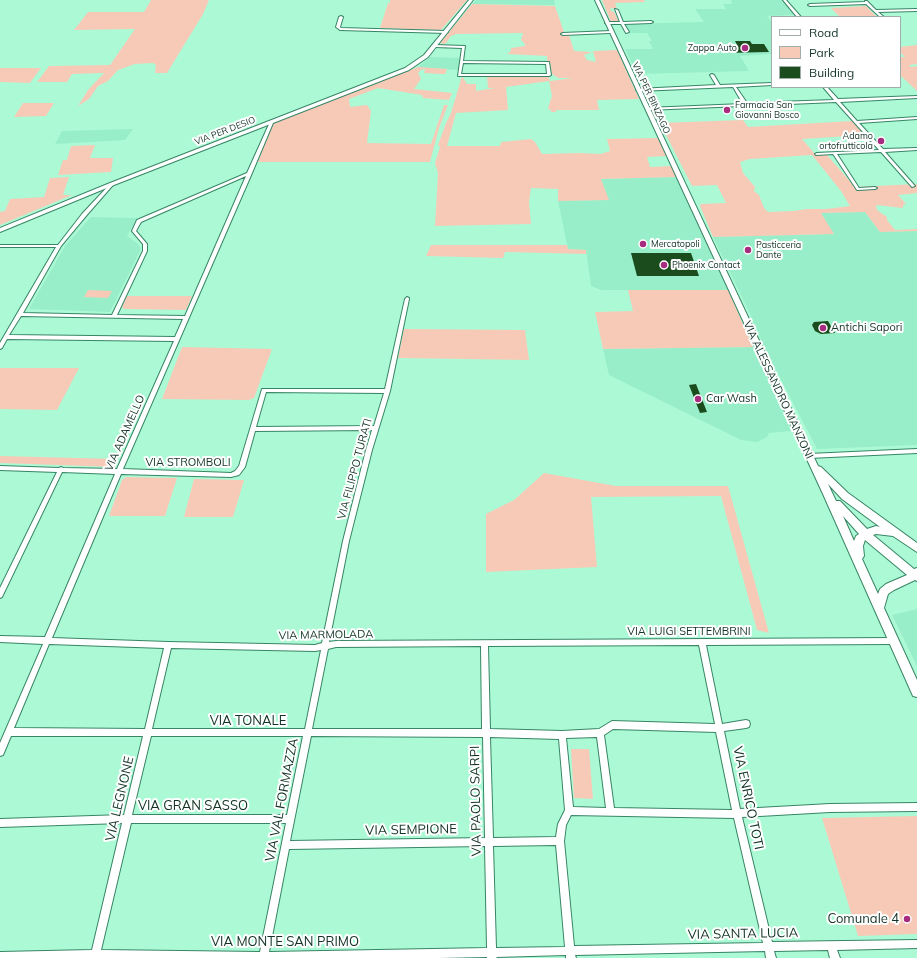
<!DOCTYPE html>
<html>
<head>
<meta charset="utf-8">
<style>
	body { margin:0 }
	#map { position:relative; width:917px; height:958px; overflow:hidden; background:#acfad5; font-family:Mulish,sans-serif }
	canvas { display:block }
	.legend { position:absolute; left:771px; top:16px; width:130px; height:72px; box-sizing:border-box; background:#fff; border:1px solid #a1ada8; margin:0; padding:5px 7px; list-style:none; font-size:12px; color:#133326 }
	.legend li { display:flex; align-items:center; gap:8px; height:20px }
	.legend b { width:20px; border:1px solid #a1ada8 }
</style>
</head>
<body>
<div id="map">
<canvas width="917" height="958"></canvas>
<ul class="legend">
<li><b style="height:5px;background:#fff"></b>Road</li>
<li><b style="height:11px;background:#f7cab8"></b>Park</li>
<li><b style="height:11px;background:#1b4c1d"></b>Building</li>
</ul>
</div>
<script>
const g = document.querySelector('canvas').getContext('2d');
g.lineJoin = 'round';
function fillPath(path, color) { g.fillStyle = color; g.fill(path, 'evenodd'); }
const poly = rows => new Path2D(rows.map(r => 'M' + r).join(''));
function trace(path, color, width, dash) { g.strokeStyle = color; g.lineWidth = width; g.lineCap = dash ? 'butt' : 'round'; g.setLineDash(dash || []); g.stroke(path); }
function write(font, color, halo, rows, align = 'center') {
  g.font = font + ' Mulish,sans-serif'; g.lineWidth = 4; g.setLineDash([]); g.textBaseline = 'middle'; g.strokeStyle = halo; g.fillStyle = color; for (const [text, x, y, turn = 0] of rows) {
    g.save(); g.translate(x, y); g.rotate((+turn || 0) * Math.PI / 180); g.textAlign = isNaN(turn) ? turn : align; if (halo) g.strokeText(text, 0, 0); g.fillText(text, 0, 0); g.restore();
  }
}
fillPath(poly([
	[476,0,554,0,555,5,472,4],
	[731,0,782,0,794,15,767,16,772,22,772,54,740,56,749,71,637,74,625,49,653,49,649,41,652,41,647,33,630,33,625,24,704,22,695,9,726,9,723,4,732,4],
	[430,57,460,58,458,70,418,67],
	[133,129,125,140,55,144,62,131],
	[677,177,728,290,601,290,591,286,586,250,568,249,558,201,608,200,601,179],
	[865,212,880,232,917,231,917,445,817,449,766,351,751,316,713,237,834,234,820,213],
	[91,217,137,218,127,236,138,244,141,249,110,312,29,309,65,246],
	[753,347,791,431,769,433,767,437,757,442,741,440,609,375,603,349],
	[917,609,917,666,892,615]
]), '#98eec8');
fillPath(poly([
	[151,0,209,0,203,14,167,73,155,73,156,65,153,63,135,64,118,70,108,81,98,86,89,99,78,106,88,90,104,73,72,74,67,82,37,82,49,66,110,65,135,29,74,30,88,12,144,12],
	[390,0,467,0,441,30,380,28,388,3,390,3],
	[602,0,644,0,645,2,615,3,617,9,611,8,610,10,614,12,619,22,611,22],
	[472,4,555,6,565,35,569,35,574,51,592,52,584,55,587,60,596,62,593,51,617,50,639,99,597,100,599,110,557,110,555,111,557,112,552,112,548,108,552,96,549,81,506,87,508,110,456,113,447,146,500,146,501,142,531,139,535,142,542,154,579,153,601,154,610,151,607,139,658,138,668,156,647,157,650,167,672,166,677,177,601,179,609,200,558,201,558,189,531,188,529,202,531,224,435,226,438,173,435,163,440,147,438,145,446,123,451,113,462,76,467,84,476,84,476,91,495,88,488,88,487,76,548,75,550,81,573,78,558,78,552,74,550,62,547,61,547,56,507,54,511,51,511,48,525,46,525,44,521,40,523,33,456,34,451,36,446,43,443,44,440,43],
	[866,6,877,17,840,17,831,8],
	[917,45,917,64,909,65,911,67,917,66,917,91,900,75,900,57,905,57,900,52,900,47],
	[418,67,447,69,445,74,441,74,424,73,425,69,421,70,418,73,421,79,414,89,452,93,449,100,423,98,422,95,378,88,349,99,350,107,367,105,371,111,367,143,431,144,444,105,448,105,439,128,430,162,258,162,272,124],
	[0,68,41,68,30,83,0,82],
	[23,103,54,103,46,116,14,117],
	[743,120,748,127,852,121,865,135,802,139,816,155,827,155,855,187,917,184,917,193,898,195,906,204,903,205,903,208,876,205,877,210,887,217,887,220,895,230,917,229,917,231,880,232,865,212,821,213,834,234,713,237,700,206,701,204,726,203,717,185,692,186,660,123],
	[812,155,841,191,850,206,826,209,807,209,793,211,768,212,764,208,759,195,754,191,755,187,743,173,740,162,750,159],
	[95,145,90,158,113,158,111,172,58,175,63,160,67,160,71,146],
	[69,177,63,195,72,195,0,225,0,212,5,211,10,199,44,197,50,178],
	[431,245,567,245,568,249,586,250,586,254,505,252,503,258,426,256],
	[88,290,112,291,108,298,84,297],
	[628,290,728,290,753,347,603,349,595,312,633,311],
	[127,296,192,296,186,310,124,309,122,307],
	[404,329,525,330,529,360,398,358],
	[182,347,272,349,254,398,249,400,162,399],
	[0,368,79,368,57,410,0,409],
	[0,456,118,459,115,467,0,463],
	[544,473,616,486,728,486,769,633,757,630,721,496,591,497,597,567,486,572,486,514,514,500],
	[126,477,177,478,165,516,109,516,122,480],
	[194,479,244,480,233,517,184,517],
	[571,749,589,749,593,799,574,798],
	[917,816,917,934,858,936,822,818]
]), '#f7cab8');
fillPath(poly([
	[735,41,750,41,752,44,764,44,769,52,726,53,721,45,737,45],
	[631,253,691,253,699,276,637,276],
	[828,321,835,333,821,334,815,331,812,325,814,322],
	[696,384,707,412,700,413,689,385]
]), '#1b4c1d');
const street = poly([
	[783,0,786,0,801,17,797,17,783,0],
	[865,1,867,1,876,10,917,9,917,11,878,12,884,17,880,17,866,4,810,6,808,5,810,4,865,2,865,1],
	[615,9,618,10,623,22,651,21,653,22,651,23,624,24,629,32,626,33,621,24,607,24,605,23,607,22,620,22,615,9],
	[341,16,343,17,340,27,341,28,446,31,448,32,446,33,340,30,336,27,339,17,341,16],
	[611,31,611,33,610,33,563,35,561,34,563,33,611,31],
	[434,45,465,46,463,61,549,62,551,75,549,76,458,76,462,48,435,47,433,46,434,45],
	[463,63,546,64,547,74,461,74,463,63],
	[712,74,714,75,720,85,772,83,772,85,736,87,747,103,834,100,823,87,827,87,838,99,917,96,917,98,840,102,857,121,917,117,917,119,859,123,883,149,917,148,917,150,885,152,915,186,912,187,881,152,837,154,859,188,875,187,877,188,875,189,858,190,857,190,833,154,816,155,815,154,817,153,879,150,836,102,647,110,646,110,646,108,743,104,733,87,638,91,636,90,638,89,716,85,710,75,712,74],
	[270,122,273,123,252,173,123,469,231,473,235,471,239,466,262,389,385,389,405,299,407,297,409,298,409,299,390,391,372,450,349,541,329,642,336,641,894,638,896,639,898,641,896,643,894,644,706,645,722,724,746,720,749,721,750,724,749,727,746,728,724,731,740,809,830,804,917,803,917,811,830,812,742,817,772,942,917,940,917,948,837,950,840,958,830,958,828,950,774,951,776,958,766,958,765,951,575,955,576,958,566,958,566,955,496,957,497,958,487,958,487,957,439,958,0,958,0,952,92,950,122,823,0,827,0,819,124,815,143,736,11,736,3,755,0,756,0,743,43,644,0,642,0,636,45,637,115,474,62,472,2,597,0,598,0,588,57,472,0,470,0,466,59,468,61,467,63,468,117,469,174,341,7,339,2,348,0,349,0,343,56,247,0,247,0,245,58,245,82,214,111,183,113,183,113,185,86,216,61,246,23,313,112,315,143,251,143,244,132,231,137,220,247,173,270,122],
	[246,176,185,316,117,315,147,251,147,244,136,231,141,222,246,176],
	[21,316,183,319,175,337,9,335,21,316],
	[266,392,384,393,374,426,256,427,266,392],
	[372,430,366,450,343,541,322,643,315,645,168,642,52,638,121,474,231,477,239,475,245,467,255,431,372,430],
	[49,644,164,648,145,729,14,728,49,644],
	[699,645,715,724,612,721,599,729,562,731,490,729,488,646,699,645],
	[481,646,482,729,312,729,328,649,336,647,481,646],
	[171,648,315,651,321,650,305,729,152,729,171,648],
	[613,729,716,732,732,810,614,808,604,735,613,729],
	[151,736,303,736,287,815,132,815,151,736],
	[311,736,483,737,485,838,290,841,311,736],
	[490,737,559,739,565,810,558,824,556,837,493,838,490,737],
	[597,737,606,808,573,807,566,738,597,737],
	[571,815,734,818,763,943,574,946,564,841,566,825,571,815],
	[131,823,286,823,260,952,101,950,131,823],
	[556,845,565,947,496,948,493,846,556,845],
	[485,846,487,948,269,952,289,849,485,846],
	[917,449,917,453,809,458,806,456,809,454,917,449]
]);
const secondary = poly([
	[469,0,473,0,428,57,409,70,114,185,0,232,0,228,110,183,405,68,424,55,469,0],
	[595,0,599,0,818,466,821,467,848,493,917,543,917,552,893,536,876,534,873,535,914,569,917,568,917,581,915,580,894,590,888,594,884,608,917,680,917,697,913,696,823,494,595,0],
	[828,484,842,499,880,527,876,526,867,529,840,501,836,501,828,484],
	[843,516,859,534,856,536,854,541,843,516],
	[865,540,907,575,886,584,880,589,878,594,862,559,864,556,863,546,865,540]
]);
trace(street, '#378565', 2);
trace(secondary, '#378565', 2);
fillPath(street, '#fff');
fillPath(secondary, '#fff');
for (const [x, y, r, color] of [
	[745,48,4,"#a72c7f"],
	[727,110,4,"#a72c7f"],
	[881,141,4,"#a72c7f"],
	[643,244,4,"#a72c7f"],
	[748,250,4,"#a72c7f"],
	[664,265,4,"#a72c7f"],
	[823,328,4,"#a72c7f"],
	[698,399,4,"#a72c7f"],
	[907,919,4,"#a72c7f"]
]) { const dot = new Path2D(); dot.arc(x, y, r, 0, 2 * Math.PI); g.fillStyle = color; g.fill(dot); trace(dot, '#fff', 1.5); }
write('9px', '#133326', '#fff', [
	["Zappa Auto",737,48,"right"],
	["Farmacia San",735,105],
	["Giovanni Bosco",735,115],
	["Adamo",873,136,"right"],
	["ortofrutticola",873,146,"right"],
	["Mercatopoli",651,244],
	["Pasticceria",756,245],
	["Dante",756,255],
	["Phoenix Contact",672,265]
], 'left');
write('9px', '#133326', '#fff', [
	["VIA PER BINZAGO",651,98,65],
	["VIA PER DESIO",225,131,-21]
]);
write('11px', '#133326', '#fff', [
	["Antichi Sapori",831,328],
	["Car Wash",706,399]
], 'left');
write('11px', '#133326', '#fff', [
	["VIA ALESSANDRO MANZONI",778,390,65],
	["VIA ADAMELLO",125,433,-66],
	["VIA STROMBOLI",188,463],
	["VIA FILIPPO TURATI",355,469,-75],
	["VIA LUIGI SETTEMBRINI",689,632],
	["VIA MARMOLADA",326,635,-1]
]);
write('13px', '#133326', '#fff', [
	["VIA TONALE",248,721],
	["VIA ENRICO TOTI",748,798,78],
	["VIA LEGNONE",120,799,-77],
	["VIA VAL FORMAZZA",282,800,-79],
	["VIA PAOLO SARPI",476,801,-91],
	["VIA GRAN SASSO",193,806],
	["VIA SEMPIONE",411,830,-1],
	["VIA SANTA LUCIA",743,934,-1],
	["VIA MONTE SAN PRIMO",285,942]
]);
write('13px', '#133326', '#fff', [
	["Comunale 4",899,919]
], 'right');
</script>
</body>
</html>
